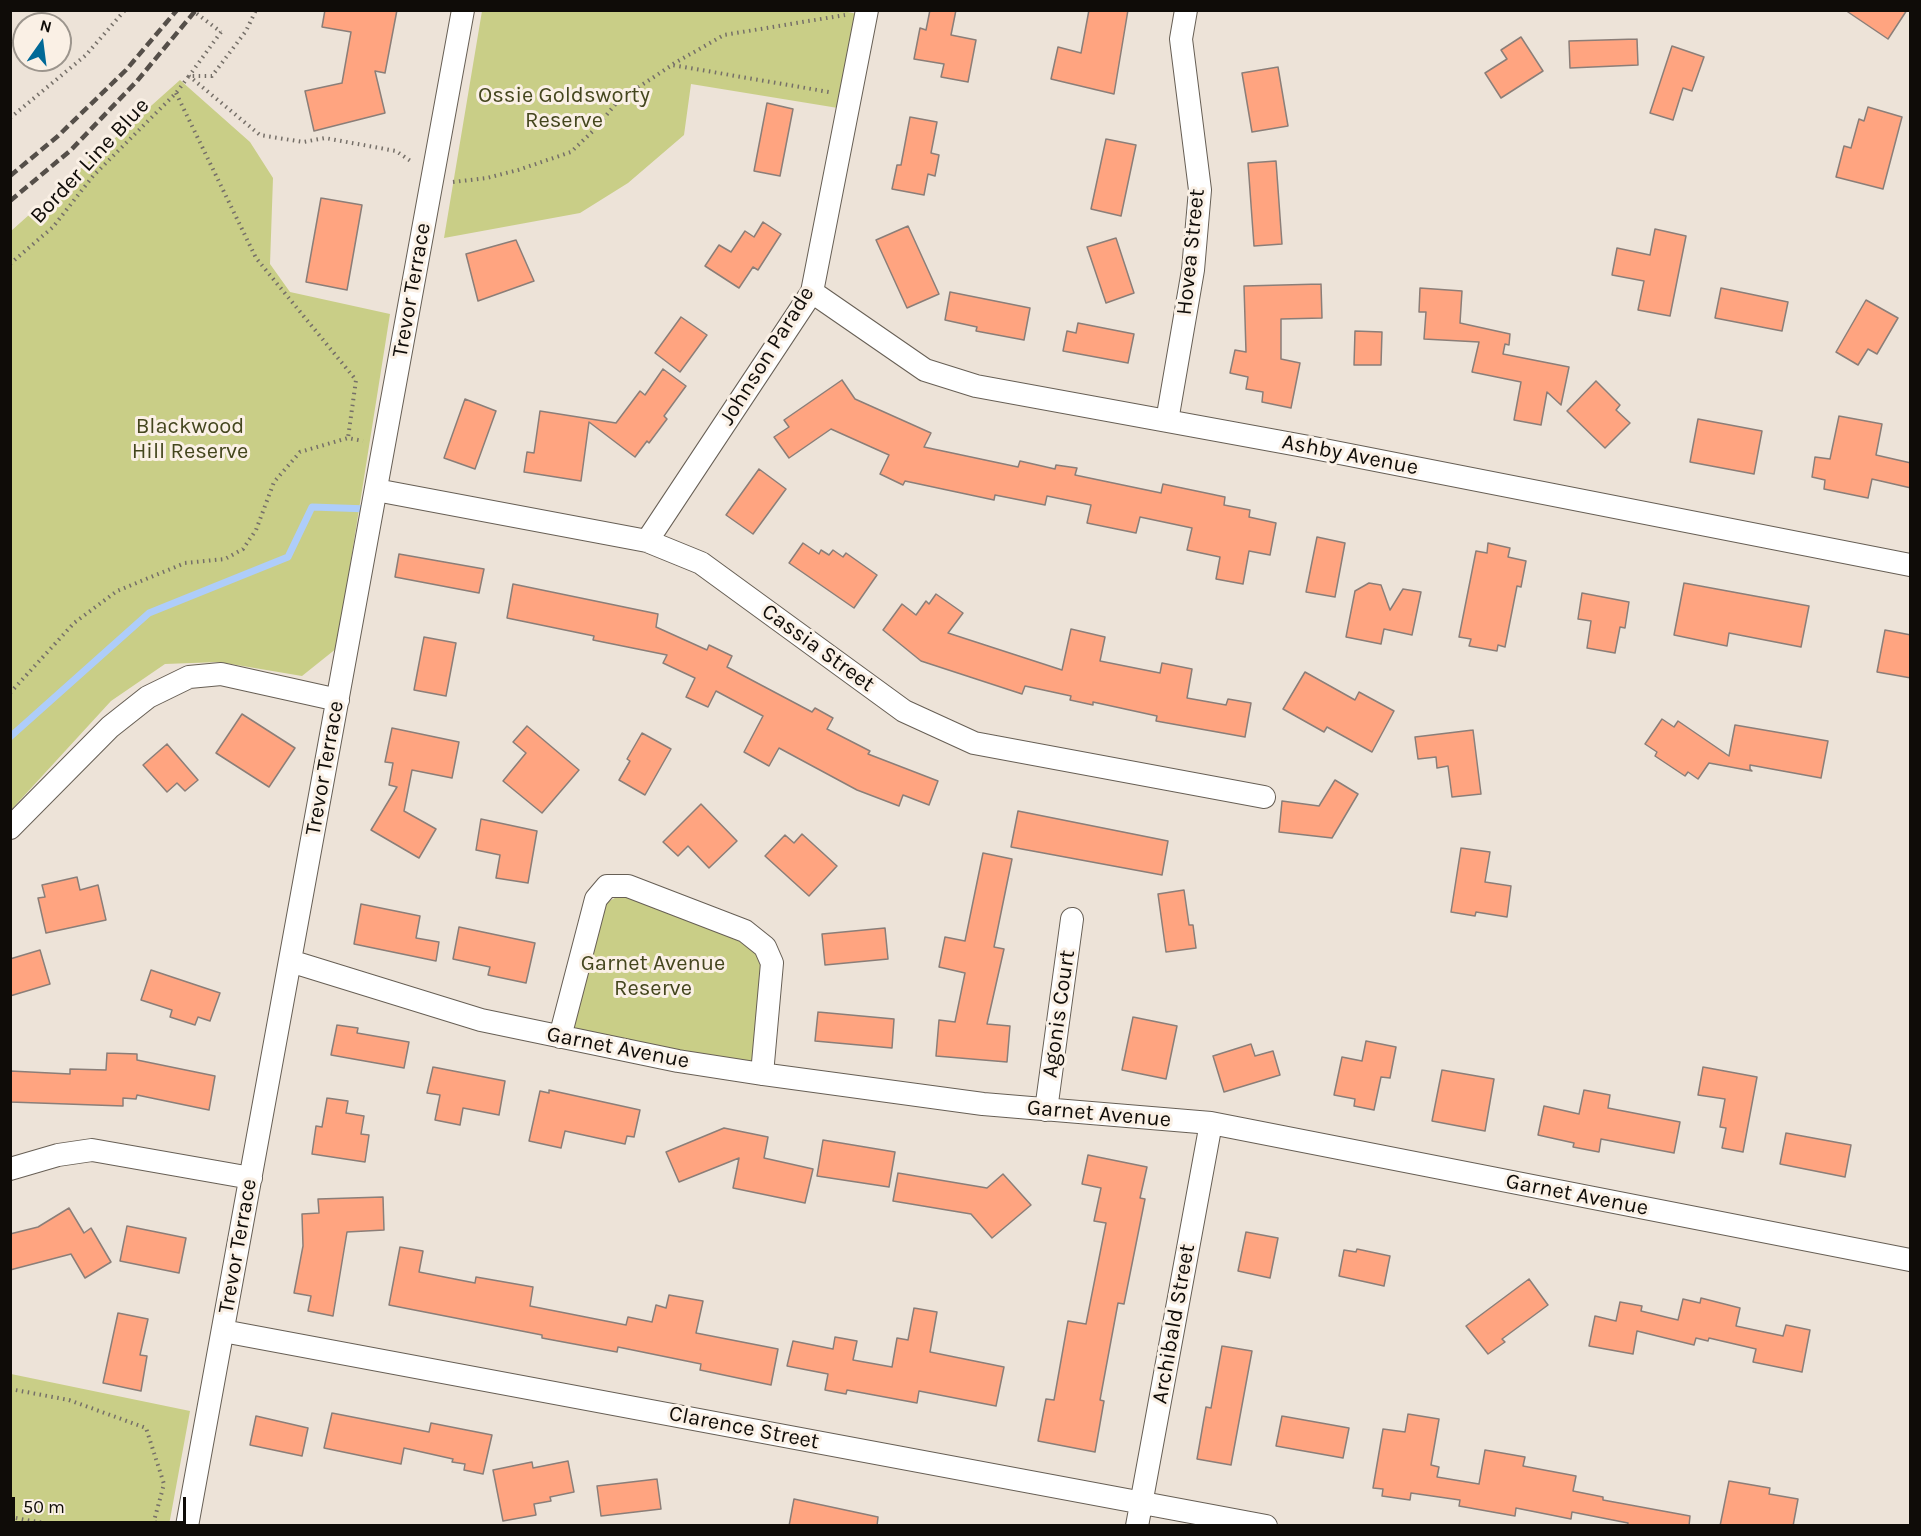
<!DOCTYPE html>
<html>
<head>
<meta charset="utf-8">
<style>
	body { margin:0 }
	#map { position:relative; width:1921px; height:1536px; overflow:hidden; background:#ede3d8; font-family:Karla,sans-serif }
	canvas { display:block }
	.frame { position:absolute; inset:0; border:12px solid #0f0c08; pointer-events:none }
	.north { position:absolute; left:12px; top:12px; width:60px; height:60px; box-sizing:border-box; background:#faf0e5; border:2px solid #9c958d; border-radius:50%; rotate:14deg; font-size:16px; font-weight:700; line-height:24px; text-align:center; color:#0f0c08 }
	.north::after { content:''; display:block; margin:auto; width:21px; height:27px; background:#006997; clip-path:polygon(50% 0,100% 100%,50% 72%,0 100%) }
	.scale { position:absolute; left:12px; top:1497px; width:174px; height:27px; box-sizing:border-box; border:3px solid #0f0c08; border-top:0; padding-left:8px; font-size:18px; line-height:21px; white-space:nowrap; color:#0f0c08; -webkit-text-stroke:4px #faf0e5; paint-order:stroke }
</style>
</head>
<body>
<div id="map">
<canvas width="1921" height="1536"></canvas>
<div class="frame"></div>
<div class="north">N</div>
<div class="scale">50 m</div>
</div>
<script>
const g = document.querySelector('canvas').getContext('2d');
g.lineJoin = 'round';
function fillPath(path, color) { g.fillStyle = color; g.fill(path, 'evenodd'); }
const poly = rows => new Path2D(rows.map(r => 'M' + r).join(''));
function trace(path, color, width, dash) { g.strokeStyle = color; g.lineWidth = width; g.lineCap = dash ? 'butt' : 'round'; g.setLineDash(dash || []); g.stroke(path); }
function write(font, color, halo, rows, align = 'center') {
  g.font = font + ' Karla,sans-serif'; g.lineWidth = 6; g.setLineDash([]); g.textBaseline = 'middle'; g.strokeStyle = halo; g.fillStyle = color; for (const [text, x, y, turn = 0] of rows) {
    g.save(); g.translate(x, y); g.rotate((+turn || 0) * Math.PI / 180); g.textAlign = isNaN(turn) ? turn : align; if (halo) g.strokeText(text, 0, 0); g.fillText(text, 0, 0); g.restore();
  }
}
fillPath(poly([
	[837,10,858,14,838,108,691,84,684,135,628,183,580,213,444,238,482,11],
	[180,80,250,142,273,178,270,264,290,292,390,314,337,648,302,676,219,662,165,664,111,701,11,810,11,231],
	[626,892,740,937,759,952,767,967,755,1067,567,1032,602,905],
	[11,1374,190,1411,169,1525,11,1525]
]), '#c9ce87');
trace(poly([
	[10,737,149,613,288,557,312,507,369,509]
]), '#aecdfa', 7);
const building = poly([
	[325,10,397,10,385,73,375,71,385,113,314,131,305,91,342,83,351,32,322,27,325,10],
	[930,10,956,10,951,35,976,40,968,82,941,77,944,64,914,59,920,28,926,30,930,10],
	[1089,10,1128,10,1114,94,1051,79,1058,47,1081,53,1089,10],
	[1845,10,1907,10,1888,39,1845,10],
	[1521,37,1543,71,1501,98,1485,73,1507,59,1501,50,1521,37],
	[1637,39,1638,65,1570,68,1569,41,1637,39],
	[1672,46,1704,57,1692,91,1683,88,1673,120,1650,113,1672,46],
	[1278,67,1288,126,1252,132,1242,73,1278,67],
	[767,103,793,109,780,176,754,171,767,103],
	[1868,107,1902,117,1883,189,1836,177,1844,146,1851,148,1859,119,1864,121,1868,107],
	[910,117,937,122,931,153,939,155,935,176,928,174,924,195,892,189,897,165,901,165,910,117],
	[1106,139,1136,145,1121,216,1091,209,1106,139],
	[1276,161,1282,244,1254,246,1248,163,1276,161],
	[321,198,362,205,347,290,306,282,321,198],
	[763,222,781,234,758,270,753,267,739,288,705,266,719,245,731,252,745,231,754,237,763,222],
	[908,226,939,294,907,308,876,240,908,226],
	[1655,229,1686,236,1670,316,1638,310,1644,281,1612,275,1617,248,1650,255,1655,229],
	[1116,238,1134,293,1106,303,1087,247,1116,238],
	[516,240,534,281,478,301,466,254,516,240],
	[1321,284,1322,318,1281,319,1281,359,1300,363,1291,408,1262,402,1263,392,1246,389,1248,377,1230,373,1235,350,1246,352,1244,286,1321,284],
	[1420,288,1462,291,1460,323,1510,334,1509,345,1505,344,1503,354,1569,367,1561,405,1547,392,1541,425,1514,420,1521,382,1472,372,1479,342,1424,339,1426,312,1419,312,1420,288],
	[1721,288,1788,302,1782,331,1715,318,1721,288],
	[950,292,1030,308,1024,340,976,331,977,327,945,320,950,292],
	[1866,300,1898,318,1877,354,1868,349,1858,365,1836,352,1866,300],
	[681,317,707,335,680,372,655,353,681,317],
	[1078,323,1134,334,1128,363,1063,351,1067,331,1076,333,1078,323],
	[1355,331,1382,332,1381,365,1354,365,1355,331],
	[663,369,686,386,664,416,667,419,649,443,647,441,635,457,589,422,581,481,524,472,527,452,534,453,540,411,616,423,640,391,645,395,663,369],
	[842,380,855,399,931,433,924,447,1018,467,1020,461,1055,469,1056,465,1077,468,1075,475,1161,493,1163,484,1225,497,1224,505,1250,510,1249,517,1276,523,1270,555,1249,551,1243,584,1216,579,1220,557,1187,550,1192,528,1140,517,1136,533,1087,523,1091,505,1047,496,1045,505,995,495,994,500,905,481,903,485,880,474,889,455,831,429,789,458,774,437,789,427,784,420,842,380],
	[1596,381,1620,405,1616,410,1630,423,1605,448,1567,411,1596,381],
	[465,399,496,411,475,469,444,458,465,399],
	[1839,416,1882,424,1876,455,1911,463,1911,488,1872,479,1868,498,1824,489,1825,480,1812,477,1815,457,1830,459,1839,416],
	[1698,419,1762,431,1754,474,1690,462,1698,419],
	[759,469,786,489,753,534,726,515,759,469],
	[1317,537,1345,543,1335,597,1306,592,1317,537],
	[803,543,819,554,821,550,829,555,833,550,843,557,846,553,877,575,854,608,789,563,803,543],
	[1488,543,1510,548,1508,557,1526,561,1521,587,1517,586,1505,647,1498,645,1497,651,1469,646,1471,639,1459,637,1476,551,1487,553,1488,543],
	[399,554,484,569,479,593,395,577,399,554],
	[1369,583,1381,585,1390,610,1403,589,1421,592,1412,635,1384,629,1381,644,1346,637,1355,591,1369,583],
	[1684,583,1809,606,1801,647,1729,633,1727,646,1674,635,1684,583],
	[513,584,658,614,656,627,707,650,709,645,732,656,727,667,812,712,815,708,833,718,827,729,870,751,868,754,938,781,929,805,903,795,899,806,857,790,779,748,769,766,744,752,763,716,716,691,708,707,686,697,695,678,663,663,667,655,593,640,594,636,507,618,513,584],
	[1582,593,1629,602,1625,628,1620,627,1615,653,1587,648,1591,621,1578,619,1582,593],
	[936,594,963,613,948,633,1062,670,1071,629,1105,637,1100,661,1160,673,1162,663,1192,669,1187,698,1226,705,1228,699,1251,703,1245,737,1156,721,1157,716,1093,702,1093,705,1070,700,1071,696,1025,686,1022,694,921,661,883,630,902,604,916,615,926,601,929,604,936,594],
	[1885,630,1911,635,1911,678,1877,672,1885,630],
	[424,637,456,643,446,696,414,690,424,637],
	[1305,672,1355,700,1359,692,1394,711,1372,752,1327,727,1324,732,1283,709,1305,672],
	[242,714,295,748,269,787,216,753,242,714],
	[1662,719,1674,727,1678,721,1729,756,1735,725,1828,741,1821,778,1750,765,1750,769,1752,771,1709,763,1698,779,1688,772,1685,776,1655,756,1657,752,1645,744,1662,719],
	[527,726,579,770,542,813,503,781,526,753,513,742,527,726],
	[392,728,459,742,452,778,412,770,404,811,436,829,419,858,371,830,397,787,389,785,393,763,385,762,392,728],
	[1473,730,1481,794,1452,797,1448,766,1437,768,1436,757,1418,759,1415,737,1473,730],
	[642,733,671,749,645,795,619,780,630,761,627,759,642,733],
	[167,744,198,780,185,791,177,783,167,792,143,765,167,744],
	[1335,780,1358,794,1332,838,1279,832,1282,801,1319,806,1335,780],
	[701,804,737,841,709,868,688,846,678,856,663,842,701,804],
	[1018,811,1168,841,1162,875,1011,847,1018,811],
	[481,819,537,831,528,883,496,878,500,855,476,850,481,819],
	[802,834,837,866,809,896,765,856,785,835,794,843,802,834],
	[1461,848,1490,852,1485,882,1511,886,1507,917,1476,912,1475,916,1451,912,1461,848],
	[983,853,1012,859,994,947,1004,949,987,1024,1010,1026,1007,1062,936,1056,939,1020,955,1022,965,973,939,967,945,937,965,941,983,853],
	[77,877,80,890,98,885,106,920,46,933,38,898,45,897,42,885,77,877],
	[1184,890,1189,925,1193,925,1196,948,1166,952,1158,894,1184,890],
	[361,904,420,916,416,938,439,942,436,961,354,944,361,904],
	[459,927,535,943,526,983,488,975,490,967,453,959,459,927],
	[885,928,888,959,825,965,822,934,885,928],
	[40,950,50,984,10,996,10,959,40,950],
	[151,970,220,993,210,1021,198,1017,195,1025,170,1017,172,1010,141,1000,151,970],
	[818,1012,894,1019,892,1048,815,1041,818,1012],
	[1133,1017,1177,1026,1166,1079,1122,1070,1133,1017],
	[337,1025,358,1028,357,1033,409,1042,404,1068,331,1055,337,1025],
	[1366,1041,1396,1047,1390,1078,1381,1077,1374,1110,1354,1106,1355,1099,1334,1095,1342,1057,1362,1061,1366,1041],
	[1251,1044,1255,1056,1273,1051,1280,1075,1224,1092,1213,1056,1251,1044],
	[107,1053,137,1054,137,1060,215,1076,209,1110,137,1095,136,1099,123,1098,123,1106,10,1102,10,1071,70,1074,70,1069,106,1070,107,1053],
	[433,1067,505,1081,499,1115,463,1108,460,1125,435,1120,440,1095,427,1093,433,1067],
	[1703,1067,1757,1077,1743,1152,1722,1148,1726,1128,1720,1127,1725,1099,1698,1095,1703,1067],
	[1442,1070,1494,1079,1485,1131,1432,1121,1442,1070],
	[549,1090,640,1110,634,1137,627,1136,625,1144,565,1131,561,1148,529,1141,540,1091,549,1093,549,1090],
	[1584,1090,1610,1095,1608,1108,1680,1122,1674,1153,1601,1139,1599,1152,1573,1147,1574,1143,1538,1135,1544,1106,1579,1114,1584,1090],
	[327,1098,348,1101,346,1113,364,1116,361,1134,369,1135,365,1162,312,1154,316,1126,322,1127,327,1098],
	[724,1128,768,1137,764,1158,813,1169,805,1203,733,1188,739,1158,679,1182,666,1152,724,1128],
	[1786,1133,1851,1145,1845,1177,1780,1164,1786,1133],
	[823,1140,895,1152,889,1187,817,1176,823,1140],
	[1088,1155,1147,1167,1140,1198,1145,1199,1124,1304,1118,1303,1100,1400,1104,1401,1095,1452,1038,1441,1046,1399,1054,1400,1068,1321,1086,1324,1106,1223,1094,1221,1101,1188,1082,1184,1088,1155],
	[898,1173,987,1188,1003,1174,1031,1205,992,1238,971,1214,893,1201,898,1173],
	[383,1197,384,1230,347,1232,333,1316,308,1311,311,1296,294,1293,303,1246,302,1214,319,1213,318,1199,383,1197],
	[69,1208,84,1233,91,1228,111,1262,85,1278,71,1254,10,1270,10,1234,38,1227,69,1208],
	[127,1226,186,1238,179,1273,120,1261,127,1226],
	[1246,1232,1278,1238,1270,1278,1238,1271,1246,1232],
	[400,1247,423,1251,419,1272,475,1283,476,1277,533,1287,530,1306,626,1325,628,1317,652,1322,656,1305,666,1308,669,1295,703,1301,696,1333,778,1349,771,1385,700,1370,701,1364,618,1347,617,1352,542,1338,542,1335,389,1305,400,1247],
	[1357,1249,1390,1256,1384,1286,1339,1276,1344,1250,1356,1252,1357,1249],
	[1529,1279,1548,1305,1502,1339,1505,1342,1488,1354,1466,1326,1529,1279],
	[1701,1298,1740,1308,1736,1326,1783,1336,1786,1325,1810,1330,1802,1372,1753,1362,1756,1349,1709,1338,1708,1341,1696,1338,1694,1345,1637,1331,1633,1354,1589,1346,1595,1316,1616,1321,1620,1302,1642,1306,1641,1311,1678,1320,1683,1299,1700,1303,1701,1298],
	[914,1308,937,1312,930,1352,1004,1367,996,1406,919,1391,917,1403,847,1390,846,1394,825,1390,828,1374,787,1366,793,1341,833,1349,835,1337,857,1341,853,1360,892,1367,897,1338,908,1340,914,1308],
	[118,1313,148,1319,140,1355,147,1356,141,1391,103,1383,118,1313],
	[1222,1346,1252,1351,1231,1465,1197,1459,1206,1407,1211,1408,1222,1346],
	[332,1413,429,1432,431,1423,492,1435,483,1474,464,1470,465,1464,452,1462,453,1459,404,1448,401,1464,324,1448,332,1413],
	[1408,1414,1439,1419,1431,1465,1439,1467,1437,1477,1479,1484,1485,1450,1525,1457,1523,1466,1576,1476,1573,1491,1603,1497,1603,1500,1690,1516,1689,1526,1627,1526,1628,1523,1572,1512,1571,1519,1516,1508,1515,1516,1459,1506,1460,1500,1411,1493,1410,1500,1382,1496,1383,1489,1373,1488,1383,1429,1405,1432,1408,1414],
	[256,1416,308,1428,302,1456,250,1445,256,1416],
	[1282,1416,1349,1428,1343,1458,1276,1446,1282,1416],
	[568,1461,574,1492,550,1497,551,1501,534,1504,536,1515,503,1521,493,1470,532,1462,533,1468,568,1461],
	[657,1479,661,1509,601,1516,597,1486,657,1479],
	[1729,1481,1770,1488,1769,1494,1798,1499,1793,1526,1720,1526,1729,1481],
	[794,1499,878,1517,877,1526,789,1526,794,1499]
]);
fillPath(building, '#ffa480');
trace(building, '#8b7e78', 1.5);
const minor = poly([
	[812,292,925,370,976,386,1309,447,1910,565],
	[1167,421,1193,270,1200,190,1181,39,1186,10],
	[376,490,647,541,701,563,904,711,974,743,1264,797],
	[647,541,812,292,867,10],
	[10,828,110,727,148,697,189,677,221,674,338,700],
	[290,961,481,1020,678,1061,762,1074,983,1104,1211,1123,1910,1260],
	[560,1037,596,899,607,886,628,886,745,931,765,947,772,963,762,1074],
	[1046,1110,1072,919],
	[10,1169,58,1155,92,1150,251,1178],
	[223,1331,1266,1526],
	[187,1526,463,10],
	[1137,1526,1211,1123]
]);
trace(minor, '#675f55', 24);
trace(poly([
	[221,32,189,76,260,135,303,142,325,138,396,151,412,162],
	[673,64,724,35,845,15],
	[176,93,256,258,356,380,348,438],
	[10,118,86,55,125,10],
	[453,182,487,178,518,170,571,152,593,131,619,100,672,65,829,92],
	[10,264,53,227,93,176,176,93,189,76,212,76,246,31,256,10],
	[10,693,74,623,117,591,185,563,225,559,243,549,256,530,274,482,300,452,348,438,363,441],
	[10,1389,69,1400,146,1428,164,1484,154,1521,159,1526],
	[10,1517,60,1526]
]), '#756f68', 4, [1.5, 4.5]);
trace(minor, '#fff', 22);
trace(poly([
	[10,176,58,136,126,70,177,10],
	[10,201,71,150,137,81,196,10]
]), '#554f49', 4.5, [9, 4.5]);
trace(poly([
	[192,10,221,32]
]), '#756f68', 4, [1.5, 4.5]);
write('22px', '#44461e', '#faf0e5', [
	["Ossie Goldsworty",564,96],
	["Reserve",564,121],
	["Blackwood",190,427],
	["Hill Reserve",190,452],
	["Garnet Avenue",653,964],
	["Reserve",653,989]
]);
write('22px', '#0f0c08', '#faf0e5', [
	["Border Line Blue",90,161,-47],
	["Hovea Street",1191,252,-84],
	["Trevor Terrace",412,290,-80],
	["Johnson Parade",767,356,-58],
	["Ashby Avenue",1350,455,11],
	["Cassia Street",818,648,36],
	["Trevor Terrace",325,768,-80],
	["Agonis Court",1059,1014,-82],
	["Garnet Avenue",618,1048,11],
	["Garnet Avenue",1099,1114,5],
	["Garnet Avenue",1577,1195,11],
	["Trevor Terrace",238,1246,-80],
	["Archibald Street",1174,1324,-80],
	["Clarence Street",744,1428,11]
]);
</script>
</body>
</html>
